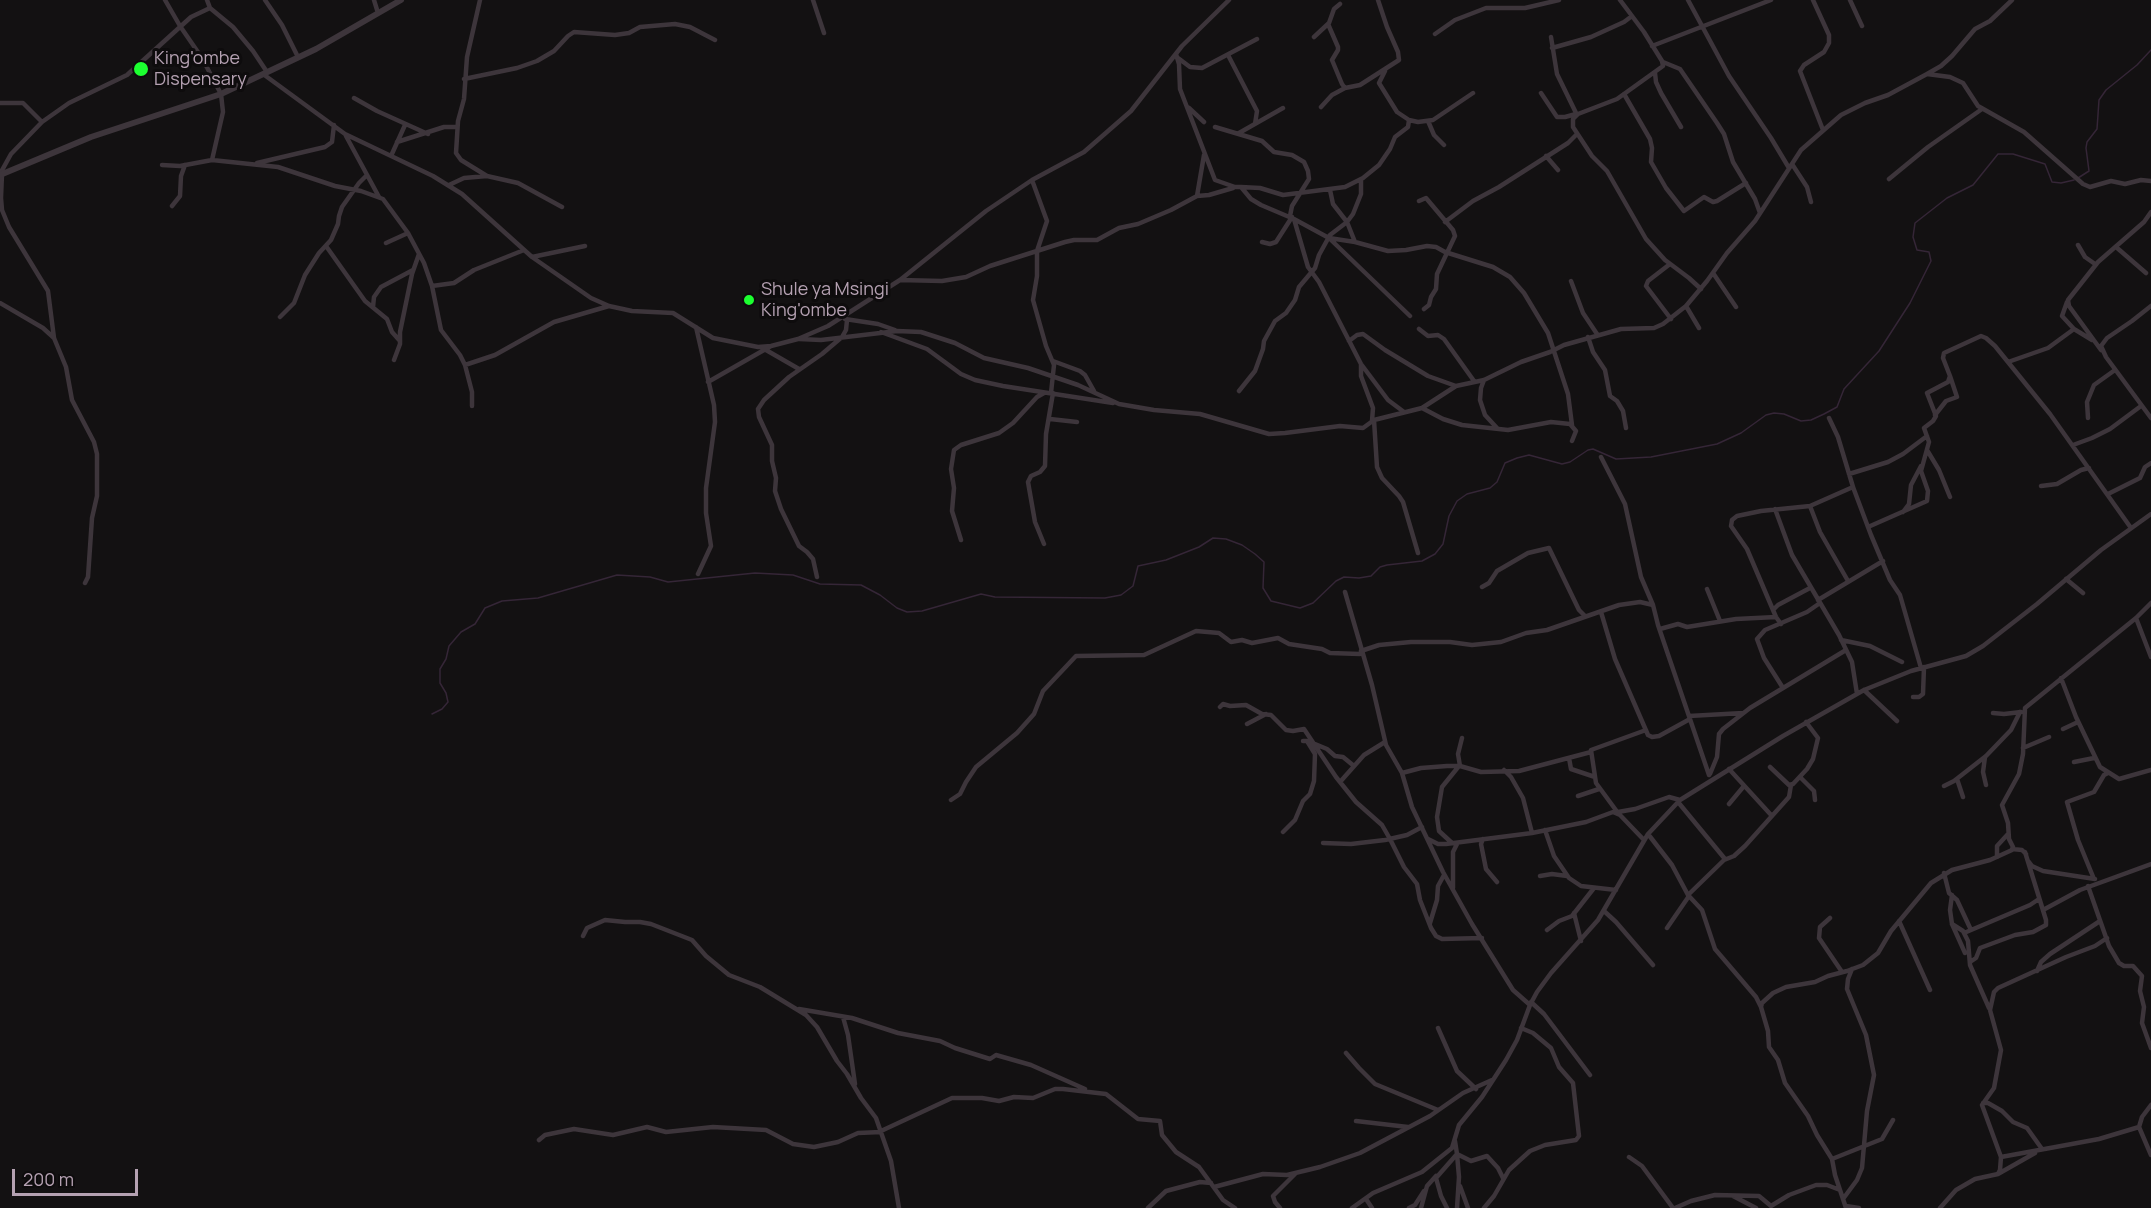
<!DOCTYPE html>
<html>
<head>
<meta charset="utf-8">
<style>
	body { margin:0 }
	#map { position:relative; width:2151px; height:1208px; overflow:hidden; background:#131112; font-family:Manrope,sans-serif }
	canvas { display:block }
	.scale { position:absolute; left:12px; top:1169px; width:126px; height:27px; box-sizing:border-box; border:3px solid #b5a1b2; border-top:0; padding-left:8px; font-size:18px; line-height:21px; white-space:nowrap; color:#b5a1b2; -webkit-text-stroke:4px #0e0c0d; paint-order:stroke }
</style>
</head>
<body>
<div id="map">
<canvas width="2151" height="1208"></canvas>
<div class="scale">200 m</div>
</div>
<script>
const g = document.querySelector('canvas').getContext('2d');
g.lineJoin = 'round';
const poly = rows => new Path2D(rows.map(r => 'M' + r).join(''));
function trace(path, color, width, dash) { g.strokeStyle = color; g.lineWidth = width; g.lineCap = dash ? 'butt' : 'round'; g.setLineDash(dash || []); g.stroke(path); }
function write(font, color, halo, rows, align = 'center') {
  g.font = font + ' Manrope,sans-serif'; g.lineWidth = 6; g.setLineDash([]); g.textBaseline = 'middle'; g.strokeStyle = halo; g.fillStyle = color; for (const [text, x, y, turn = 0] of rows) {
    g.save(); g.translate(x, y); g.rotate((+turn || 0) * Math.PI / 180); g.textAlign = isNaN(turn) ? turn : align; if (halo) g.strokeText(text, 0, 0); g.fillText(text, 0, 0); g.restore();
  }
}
trace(poly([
	[2078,178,2089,171,2086,148,2087,142,2097,129,2099,100,2106,90,2137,65,2151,50],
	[432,714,442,709,448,702,446,693,440,683,440,669,446,659,449,646,461,632,475,624,485,608,502,601,538,598,617,575,650,577,668,582,755,573,793,575,820,584,861,585,880,595,897,608,907,612,922,611,981,594,995,597,1105,598,1121,595,1133,586,1138,566,1166,560,1199,547,1213,538,1226,539,1242,545,1255,554,1264,562,1263,588,1271,601,1300,608,1313,603,1336,581,1344,577,1359,578,1371,576,1380,567,1387,565,1422,561,1435,554,1443,544,1449,516,1457,501,1467,494,1490,488,1497,482,1505,463,1517,458,1529,455,1562,464,1570,462,1588,450,1593,449,1616,459,1651,457,1717,444,1741,433,1766,415,1774,413,1784,414,1801,421,1811,420,1824,414,1837,407,1844,389,1879,351,1910,303,1931,261,1929,252,1917,250,1913,237,1915,223,1947,198,1973,185,1998,154,2013,154,2045,164,2052,182,2061,183,2074,180]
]), '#352637', 1.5);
trace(poly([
	[165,0,180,26,202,58,221,94,223,112,212,160],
	[207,0,210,8,233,27,253,51,267,72],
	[265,0,282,25,298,57],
	[374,0,378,13],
	[480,0,467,57,464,99,458,121,456,153,461,160,487,176],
	[813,0,824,33],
	[1620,0,1644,32,1662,61,1663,66,1617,99,1578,114,1573,119,1573,127,1592,156,1607,171,1646,239,1665,260,1689,278,1701,289],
	[1688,0,1729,76,1771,138,1789,168],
	[1813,0,1829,35,1829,43,1824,52,1804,65,1800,71,1823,130],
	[1850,0,1862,26],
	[1328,24,1338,47,1338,50,1332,60,1342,84,1345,88,1360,85,1399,60,1398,52,1387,27,1378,0],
	[1435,34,1455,20,1486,8,1525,8,1559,0],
	[1314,37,1329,23,1334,9,1340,4],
	[1551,37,1557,74,1577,115],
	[1652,46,1771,0],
	[1552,48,1591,37,1624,22,1632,16],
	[1176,54,1179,64,1180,89,1215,180,1235,187,1241,187,1251,199,1261,205,1294,219,1308,267,1319,282,1361,364,1388,400,1404,412],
	[1228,55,1257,111,1255,124],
	[1178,58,1190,67,1202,68,1257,39],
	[1663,62,1680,69,1717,123,1724,134,1733,162,1755,199,1760,213],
	[1385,71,1379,83,1397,112,1409,120,1418,122,1433,120,1473,93],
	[1655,73,1656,82,1661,93,1681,127],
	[263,74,345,134,433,176,462,194,532,257,591,298,609,306,632,311,673,313,713,338,758,347,771,346,798,339,828,326,900,280,986,211,1032,180,1084,152,1131,111,1182,46,1229,0],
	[1927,74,1941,66,1952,56,1975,29,1990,21,2012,0],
	[464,79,517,68,537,61,554,51,568,36,574,32,615,35,629,33,640,27,675,24,690,27,715,40],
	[1541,93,1557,117,1565,117,1576,114],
	[1624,94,1650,139,1652,148,1651,162,1666,188,1684,211,1704,197,1713,202,1717,201,1746,183],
	[354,98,377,111,428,134],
	[0,103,23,103,42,122],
	[1321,107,1332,95,1345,88],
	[1189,108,1204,122],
	[1428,121,1434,135,1444,145],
	[1215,127,1262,141,1274,152,1292,155,1304,162,1308,171,1309,179,1292,206,1290,216],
	[1239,133,1283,108],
	[346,136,379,197],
	[397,142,444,127,457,127],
	[391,156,405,125],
	[1546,156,1558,170],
	[257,163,325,147,332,142,334,125],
	[1792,164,1807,187,1811,202],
	[162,165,180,166,212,160,278,167,335,186,361,191,383,199,408,233,424,263,432,286,441,330,460,355,465,365,472,392,472,406],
	[0,174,11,154,42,122,69,103,127,75,191,17,210,8],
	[2,174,1,198,2,210,9,227,48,291,54,338,66,367,72,400,94,442,97,454,97,496,92,518,88,577,85,583],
	[1889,179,1928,147,1982,109],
	[1032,180,1047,221,1037,251,1037,276,1033,300,1046,346,1054,365,1051,393],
	[449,185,464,178,487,176,518,183,562,207],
	[1241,187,1260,188,1283,195,1345,187,1363,178,1379,165,1390,149,1395,137,1408,127,1409,120],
	[1330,190,1333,204,1347,222,1355,242],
	[1197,196,1204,155],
	[1419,201,1426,198,1453,230,1455,236,1437,274,1436,289,1431,297,1429,305,1424,309],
	[172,206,180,196,181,176,185,165],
	[1294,219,1329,238,1355,242,1388,251,1406,250,1427,246,1436,247,1445,252,1493,267,1510,277,1524,293,1548,333,1568,394,1572,425],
	[1445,222,1473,201,1499,187,1568,143,1577,134],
	[1329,238,1410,316],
	[1262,242,1270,244,1276,242,1292,217],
	[386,243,408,233],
	[2078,245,2085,257,2095,264],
	[326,246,365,301,387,319,392,332,400,341],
	[2116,247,2146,273],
	[532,257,585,246],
	[1670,264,1648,281,1646,286,1671,319],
	[1713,273,1736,307],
	[900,280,942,281,966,277,990,266,1065,242,1074,240,1097,240,1119,228,1138,224,1171,210,1197,196,1209,195,1233,188],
	[1571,281,1583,313,1597,334],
	[432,286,454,283,474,270,524,250],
	[2067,302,2062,316,2074,329],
	[0,303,43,328,54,338],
	[1686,306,1699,328],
	[2151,306,2132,321,2107,338,2101,346,2106,357,2151,418],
	[373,307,374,297,381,287,413,270],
	[280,317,294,303,305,275,319,253,331,240,338,224,339,216,342,207,359,183,367,175],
	[845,319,878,324,895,330],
	[696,327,714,405,715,422,706,488,706,513,711,546,698,574],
	[1419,329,1428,336,1438,335,1444,339,1474,381],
	[881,332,927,349,961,374,975,380,1003,386,1113,403],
	[1588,337,1593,352,1605,370,1610,396,1617,401,1623,411,1626,428],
	[799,339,821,340,897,331,921,332,955,343,984,358,1028,368,1078,385,1119,404,1154,410,1200,414,1269,434,1285,433,1340,426,1363,428,1374,420,1422,408,1456,386,1484,380,1521,362,1550,352,1564,345,1621,329,1654,328,1663,324,1686,306,1707,281,1727,253,1755,221,1801,150,1841,115,1865,103,1888,95,1927,74,1950,77,1963,83,1978,106,2024,132,2083,184,2090,187,2111,181,2125,184,2141,180,2151,181],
	[1349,341,1357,335,1363,334,1385,350,1428,376,1456,386],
	[766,350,799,369],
	[2101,350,2069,306,2068,300,2098,262,2144,222,2151,212],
	[394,360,400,344,400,332,412,274,419,254],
	[1053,361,1080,371,1085,375,1094,391],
	[2008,362,2048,348,2074,329,2092,340],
	[1361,364,1361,376,1373,408,1372,421],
	[465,365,495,355,554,322,609,306],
	[1484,380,1481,388,1480,400,1485,415,1497,428],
	[708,382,771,346],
	[1239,391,1255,371,1263,349,1264,341,1275,321,1286,313,1295,300,1299,287,1315,268,1319,255,1330,235,1347,222,1353,214,1361,194,1361,180],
	[1422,408,1443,419,1462,425,1508,430,1551,422,1570,424,1576,431,1572,441],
	[1935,415,1946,401,1957,397,1950,376],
	[1829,418,1838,437,1853,487,1871,535,1890,580,1900,595,1921,668],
	[2088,418,2087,402,2094,385,2115,370],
	[1050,419,1077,422],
	[1374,420,1377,467,1382,478,1399,496,1403,502,1418,553],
	[2073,445,2092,438,2110,429,2141,406],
	[1927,450,1939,470,1950,497],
	[1601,457,1625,504,1641,577,1653,605,1658,625,1709,775],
	[1849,474,1888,462,1903,454,1927,436],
	[2041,486,2057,484,2081,470,2089,468],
	[2108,494,2140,478,2145,467,2151,463],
	[1810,506,1820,532,1848,581],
	[1775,509,1792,555,1839,635,1852,662,1857,694],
	[1903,512,1909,504,1911,485,1921,466],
	[1868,527,1927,501,1928,491,1921,471,1929,442,1924,428,1933,421,1936,416,1927,393,1948,382,1950,376,1943,358,1944,353,1981,336,1986,338,1995,346,2050,414,2131,528],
	[961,540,952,511,954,488,951,469,954,450,961,445,999,433,1013,423,1037,397,1044,393],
	[1044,544,1035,522,1028,482,1031,476,1040,472,1045,466,1046,434,1053,393],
	[817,577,813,559,807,552,799,546,781,509,775,491,776,478,772,461,772,445,759,417,758,409,764,400,789,377,822,354,842,337,846,330,847,320],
	[2066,579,2083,593],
	[1482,587,1489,583,1497,571,1528,553,1549,548,1579,610,1585,616],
	[1707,589,1720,621],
	[1345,592,1372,685,1386,745,1402,773,1412,807,1443,872,1472,924,1513,990,1530,1005],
	[1818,600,1883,561],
	[1773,610,1778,605,1810,588],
	[1601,612,1615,659,1648,735,1652,737,1659,736,1690,719],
	[2136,618,2151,657],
	[1781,624,1776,617,1747,549,1731,526,1732,520,1737,516,1761,511,1810,506,1853,487],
	[1660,629,1678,624,1687,627,1736,619,1776,617],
	[1841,640,1870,646,1902,662],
	[1361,651,1379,645,1411,642,1450,642,1472,645,1501,642,1526,633,1547,630,1619,605,1640,602,1653,605],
	[2061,678,2076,717,2100,767,2119,779,2151,770],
	[1783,688,1764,658,1757,639,1765,630,1807,612,1820,603],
	[1864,690,1897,721],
	[1913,697,1919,697,1923,694,1924,667],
	[1220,707,1223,704,1230,706,1246,705,1262,714,1271,715,1286,730,1293,731,1304,729,1336,777,1356,802,1382,825,1390,839],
	[1993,713,2004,714,2021,712],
	[1689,716,1743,713],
	[1247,724,1266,714],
	[2063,729,2078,722],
	[1315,744,1327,749,1335,756,1343,757,1354,766],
	[2023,748,2049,737],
	[1985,757,1983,772,1986,785],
	[1569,758,1571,769,1595,777],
	[2074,762,2094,758],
	[1460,766,1458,754,1462,738],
	[1770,767,1789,785,1793,784,1807,769,1813,759,1818,738,1806,722],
	[1729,769,1772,816],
	[1504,770,1511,777,1523,798,1532,833],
	[1402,773,1421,768,1447,766,1460,766,1481,772,1519,771,1591,752],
	[1710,774,1717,757,1719,734,1723,729,1750,708,1846,650],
	[1800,777,1814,791,1815,800],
	[1957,779,1963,797],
	[1340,782,1364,755,1385,742],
	[1944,786,1954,781,1986,756,2011,730,2020,712],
	[1578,796,1599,789],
	[951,800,960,794,966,782,976,767,1017,733,1034,714,1043,691,1076,656,1144,655,1196,631,1219,633,1231,642,1242,640,1252,643,1278,638,1289,644,1322,649,1330,653,1360,654],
	[1678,802,1725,859],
	[1729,804,1744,786],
	[1618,812,1635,809,1669,797,1680,800],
	[1618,813,1596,783,1591,750,1646,730],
	[1545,830,1554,856,1569,878,1581,886,1616,890],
	[1283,832,1295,820,1303,801,1310,794,1314,781,1315,754,1307,741,1303,741],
	[1648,834,1672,865,1688,895,1702,910,1715,949,1756,997,1761,1007],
	[1390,839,1404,867,1417,884,1420,900,1431,928,1436,936,1442,939,1482,938],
	[1428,839,1438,844,1446,844,1532,833,1586,822,1613,812,1620,815,1644,840],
	[1483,839,1481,844,1486,869,1497,882],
	[1323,843,1351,844,1385,840,1407,835,1422,827],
	[1452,843,1439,831,1437,817,1442,787,1459,766],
	[2012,849,2022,850,2026,854],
	[1997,857,1997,846,2008,834],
	[2029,862,2032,866,2043,871,2095,879],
	[1944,873,1949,893,1957,900,1971,930],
	[1540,876,1552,874,1567,876],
	[2094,879,2078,840,2067,802,2094,792,2104,775,2108,773],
	[2088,886,2109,946,2119,963,2124,966,2133,966,2142,976,2140,991,2144,1007,2142,1023,2151,1048],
	[1453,888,1453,852,1457,844],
	[1688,895,1724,860,1734,856,1745,846,1789,797,1791,785],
	[1952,895,1950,910,1952,924,1965,953],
	[2043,910,2080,890,2151,864],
	[1604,911,1616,922,1653,965],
	[1574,913,1581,941],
	[1830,918,1820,927,1819,938,1842,972],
	[1899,921,1930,990],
	[1430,923,1437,900,1438,886,1444,875],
	[1952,924,1963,931,1968,941,1970,965,1989,1008],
	[1667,928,1689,896],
	[1547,930,1559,921,1572,916,1594,888],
	[1964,933,2030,905,2039,899],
	[583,936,587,928,605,920,625,922,640,922,651,924,692,940,706,956,729,975,760,987,806,1015,817,1027,837,1061,847,1074,861,1098,876,1118,891,1161,899,1208],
	[1970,962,1976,958,1980,948,2015,935,2033,932,2046,925,2046,920,2025,852],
	[2037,971,2041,962,2050,954,2100,921],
	[1531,1002,1544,1014,1590,1075],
	[799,1009,852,1018,898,1033,940,1041,955,1048,990,1059,996,1055,1031,1065,1085,1089],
	[843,1017,848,1035,855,1084],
	[1438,1028,1457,1071,1476,1089],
	[1346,1053,1359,1068,1375,1084,1438,1110],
	[1983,1103,1988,1103,2002,1111,2013,1122,2027,1128,2042,1149],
	[2151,1105,2142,1117,2139,1127,2151,1155],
	[1356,1121,1408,1127],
	[881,1131,952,1098,982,1098,999,1101,1014,1097,1033,1098,1055,1089,1063,1089,1106,1094,1138,1119,1160,1121,1162,1135,1176,1152,1199,1167,1223,1200,1235,1208],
	[539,1140,545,1135,574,1129,613,1135,647,1127,666,1132,713,1127,766,1130,793,1144,814,1147,838,1142,858,1133,881,1132],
	[1457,1154,1471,1161,1487,1156,1498,1168,1503,1178],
	[1629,1157,1642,1166,1673,1208],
	[2001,1157,2099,1139,2139,1127],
	[1832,1159,1882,1139,1893,1120],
	[1998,1174,2035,1153],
	[1460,1186,1468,1208],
	[1214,1187,1263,1174,1287,1175,1320,1167,1360,1153,1430,1116,1463,1093,1492,1080],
	[1733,1196,1756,1208],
	[1366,1199,1372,1208],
	[1843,1199,1857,1180,1862,1168,1867,1111,1874,1075,1866,1035,1847,989,1848,979,1852,969],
	[1846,1206,1859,1208],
	[1148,1208,1166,1191,1200,1182,1211,1183],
	[1280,1208,1275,1202,1273,1196,1295,1174],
	[1352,1208,1373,1193,1422,1172,1452,1148,1459,1125,1482,1097,1506,1060,1517,1040,1530,1005,1537,992,1551,973,1598,920,1648,834,1680,800,1783,736,1864,690,1911,671,1966,656,1983,646,2037,604,2101,550,2151,514],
	[1409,1208,1415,1205,1424,1191],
	[1421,1208,1427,1186,1436,1176],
	[1447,1208,1441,1196,1436,1178,1457,1154,1455,1141],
	[1457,1208,1459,1177,1457,1154],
	[1484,1208,1494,1196,1509,1170,1530,1151,1545,1145,1576,1140,1579,1136,1573,1083,1559,1067,1551,1048,1533,1033,1521,1028],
	[1675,1208,1691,1201,1715,1195,1759,1196,1771,1206,1789,1195,1816,1185,1827,1185,1840,1190],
	[1846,1208,1835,1175,1832,1159,1817,1135,1808,1116,1785,1083,1778,1060,1769,1047,1768,1031,1761,1007,1762,1003,1773,993,1786,987,1815,982,1828,976,1847,971,1863,965,1878,953,1891,931,1931,883,1952,870,1990,860,2012,850,2013,847,2009,839,2008,823,2002,805,2019,774,2023,754,2025,708,2136,618,2151,603],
	[1940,1208,1956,1190,1975,1179,1998,1174,2000,1170,2001,1157,1982,1105,1994,1088,2001,1050,1990,1010,1994,992,1998,988,2066,957,2095,946,2107,938]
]), '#3d353b', 4.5);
trace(poly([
	[0,175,91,137,221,94,316,49,401,0]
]), '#3d353b', 6);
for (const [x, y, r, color] of [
	[141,69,8,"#1cff30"],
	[749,300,6,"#1cff30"]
]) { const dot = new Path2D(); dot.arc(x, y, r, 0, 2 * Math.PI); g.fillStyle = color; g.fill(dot); trace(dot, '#0e0c0d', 2); }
write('18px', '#b5a1b2', '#0e0c0d', [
	["King'ombe",154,59],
	["Dispensary",154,80],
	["Shule ya Msingi",761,290],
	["King'ombe",761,311]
], 'left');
</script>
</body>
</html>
